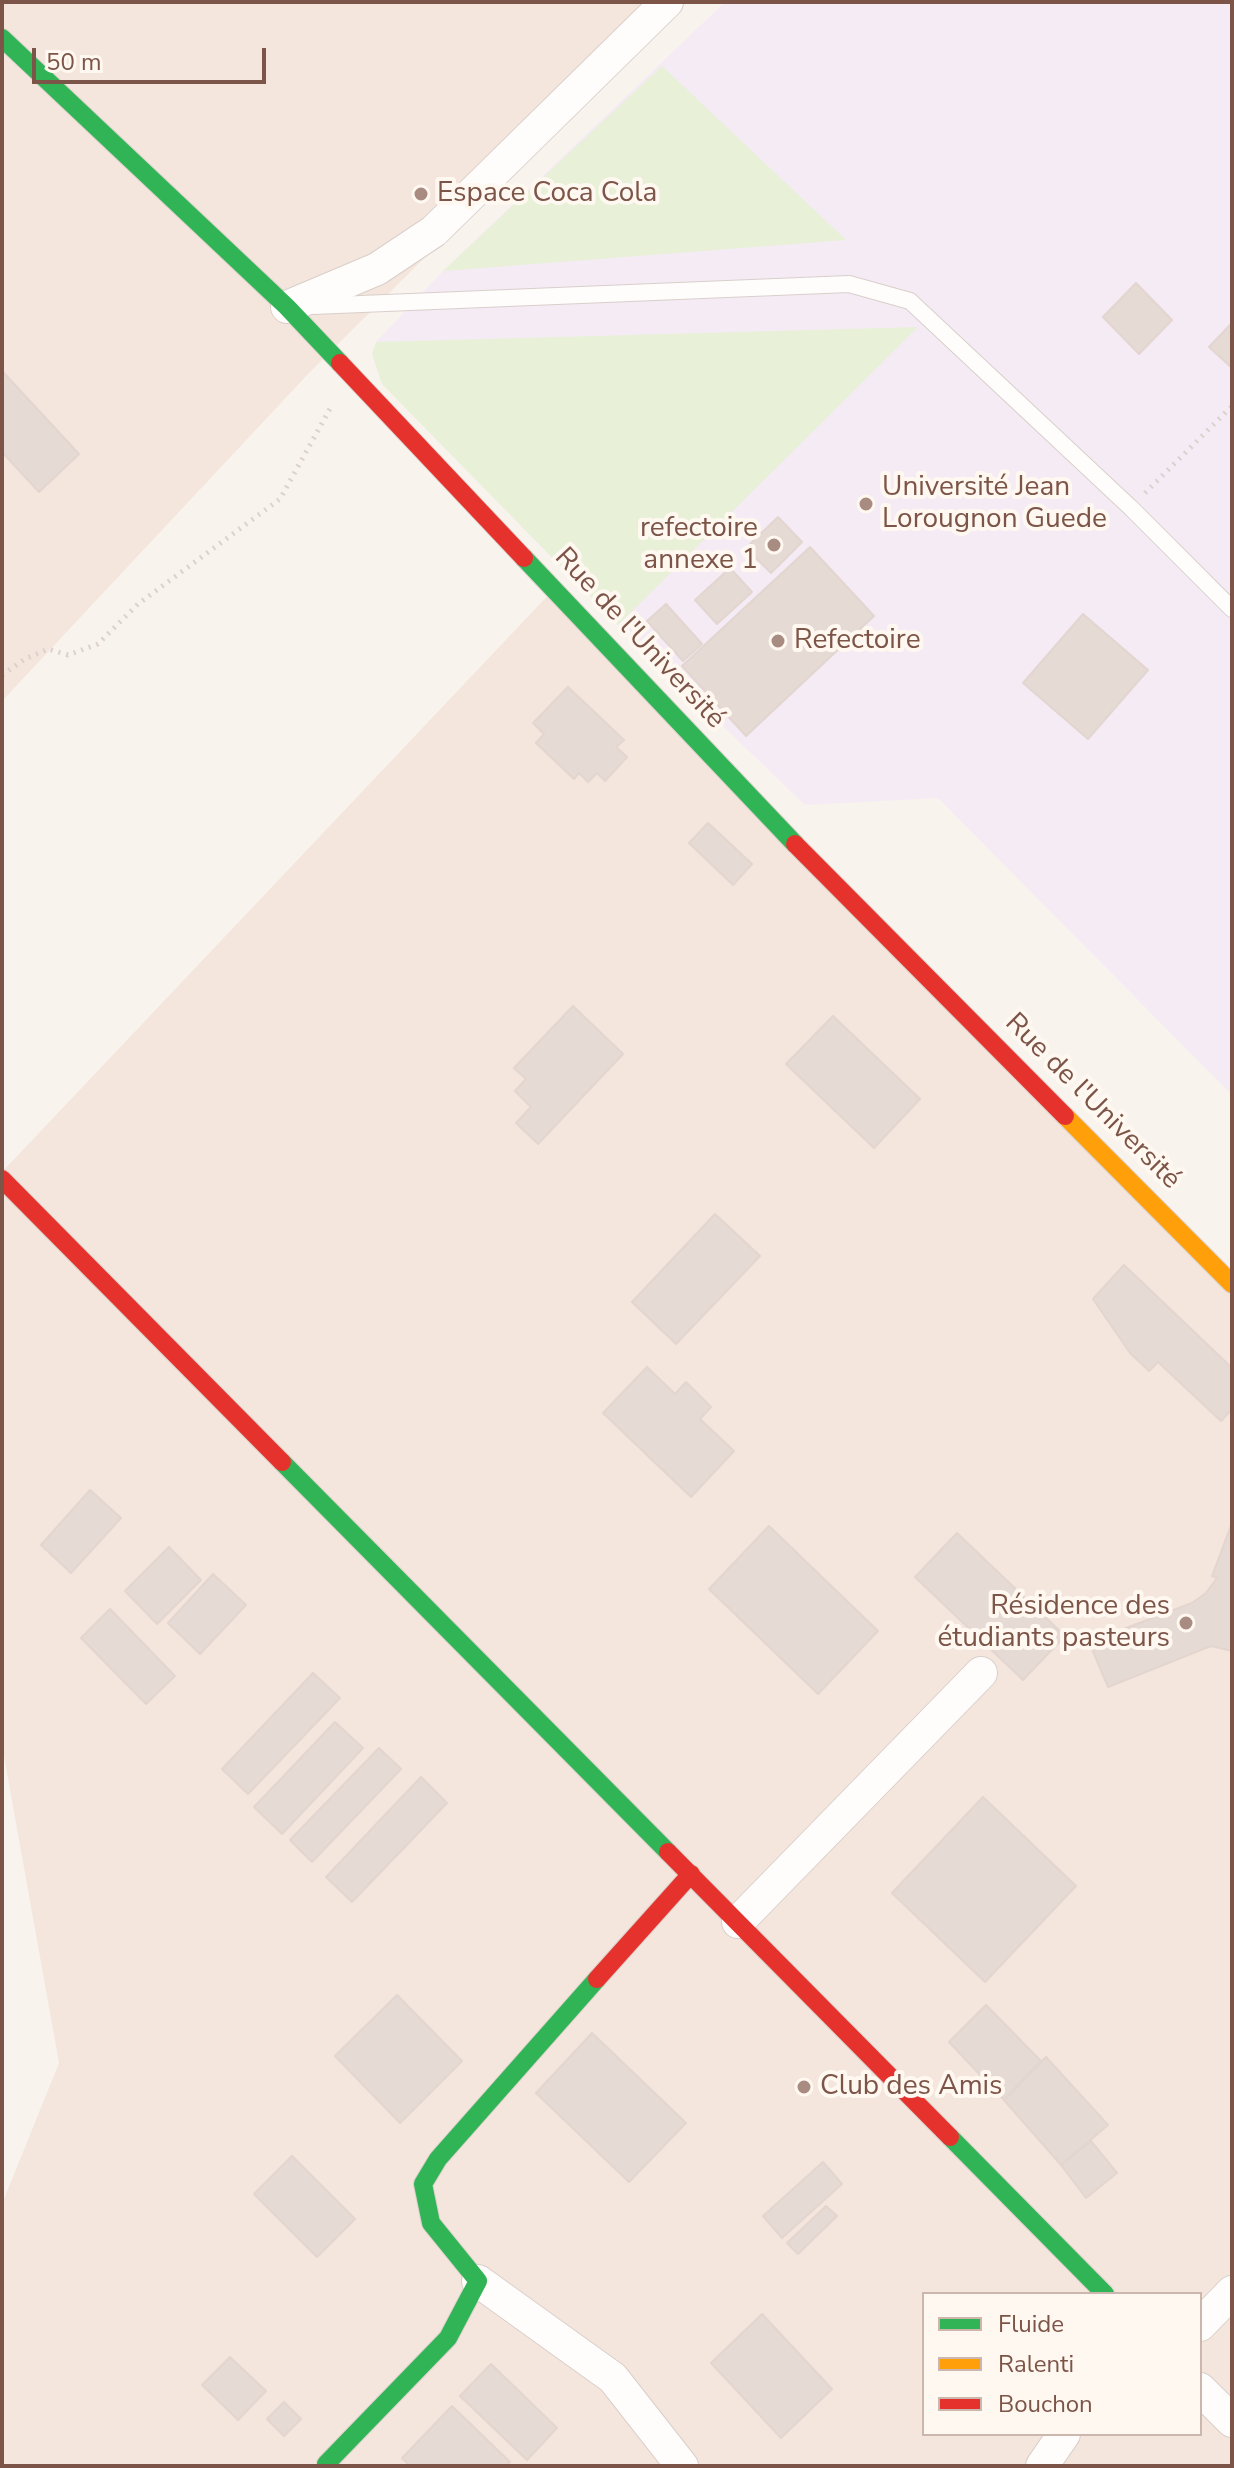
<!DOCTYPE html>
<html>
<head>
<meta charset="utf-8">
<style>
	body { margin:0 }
	#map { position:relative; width:1234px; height:2468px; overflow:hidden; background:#f9f3ee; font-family:"Nunito Sans",sans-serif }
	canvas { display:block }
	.frame { position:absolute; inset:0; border:4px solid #7d5548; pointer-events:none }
	.legend { position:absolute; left:922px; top:2292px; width:280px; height:144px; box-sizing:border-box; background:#fff8f1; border:2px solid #cbb7ad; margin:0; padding:10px 14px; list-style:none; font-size:24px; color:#7d5548 }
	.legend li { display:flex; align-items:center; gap:16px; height:40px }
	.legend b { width:40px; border:2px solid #cbb7ad }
	.scale { position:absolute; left:32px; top:48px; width:234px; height:36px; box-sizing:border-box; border:4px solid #7d5548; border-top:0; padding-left:10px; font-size:24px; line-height:28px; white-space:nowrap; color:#7d5548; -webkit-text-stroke:6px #fff8f1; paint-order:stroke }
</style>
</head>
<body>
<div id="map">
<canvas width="1234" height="2468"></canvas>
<div class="frame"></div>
<ul class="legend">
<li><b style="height:10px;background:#30b455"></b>Fluide</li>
<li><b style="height:10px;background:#ff9f0a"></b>Ralenti</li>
<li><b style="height:10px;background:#e5322d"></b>Bouchon</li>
</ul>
<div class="scale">50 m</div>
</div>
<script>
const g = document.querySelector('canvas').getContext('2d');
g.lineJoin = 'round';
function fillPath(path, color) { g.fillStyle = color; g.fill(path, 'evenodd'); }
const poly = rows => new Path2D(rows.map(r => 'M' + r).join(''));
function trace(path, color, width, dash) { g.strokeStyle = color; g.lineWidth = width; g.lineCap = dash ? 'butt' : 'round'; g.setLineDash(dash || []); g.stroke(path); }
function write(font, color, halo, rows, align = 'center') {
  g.font = font + ' "Nunito Sans",sans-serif'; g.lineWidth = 8; g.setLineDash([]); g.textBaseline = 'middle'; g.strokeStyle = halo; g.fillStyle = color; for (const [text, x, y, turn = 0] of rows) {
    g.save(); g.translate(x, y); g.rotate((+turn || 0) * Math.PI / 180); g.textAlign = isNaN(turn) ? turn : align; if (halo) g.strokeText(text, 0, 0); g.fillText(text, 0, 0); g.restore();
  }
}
fillPath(poly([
	[2,2,681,2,309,373,2,701],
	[554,589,1232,1277,1232,2466,2,2466,2,2204,59,2063,2,1745,2,1172],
	[924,2294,1200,2294,1200,2434,924,2434]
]), '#f4e6dc');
fillPath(poly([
	[725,2,1232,2,1232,1095,938,798,805,805,618,625,382,384,372,354,376,342,443,271]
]), '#f4ebf5');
fillPath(poly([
	[662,66,846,240,443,271],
	[918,327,618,625,382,384,372,354,376,342]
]), '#e8f1d7');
const building = poly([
	[1136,283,1172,320,1139,354,1103,317,1136,283],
	[1232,323,1232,368,1209,347,1232,323],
	[2,371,79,454,39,492,2,452,2,371],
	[778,517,802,542,771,573,746,548,778,517],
	[810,547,874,616,746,736,682,666,810,547],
	[730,568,752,592,717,624,695,600,730,568],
	[666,604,702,644,683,661,647,621,666,604],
	[1083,614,1148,670,1088,739,1023,683,1083,614],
	[568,687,624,740,616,747,627,757,605,781,597,773,588,782,579,773,574,779,536,743,544,734,533,723,568,687],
	[708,823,752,864,733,885,689,843,708,823],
	[573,1006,623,1054,538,1144,516,1123,531,1107,515,1091,526,1079,514,1068,573,1006],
	[833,1016,920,1099,874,1148,786,1064,833,1016],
	[715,1214,760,1256,676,1344,632,1302,715,1214],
	[1124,1265,1232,1368,1232,1409,1221,1421,1158,1362,1149,1371,1130,1353,1093,1299,1124,1265],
	[647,1367,675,1394,686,1382,711,1407,700,1419,734,1451,691,1497,603,1413,647,1367],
	[90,1490,121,1518,71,1573,41,1545,90,1490],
	[1232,1523,1232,1651,1211,1646,1108,1687,1089,1642,1192,1603,1206,1593,1217,1578,1212,1576,1232,1523],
	[769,1526,878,1631,818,1694,709,1589,769,1526],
	[957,1533,1065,1636,1023,1680,915,1577,957,1533],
	[169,1547,201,1580,157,1624,125,1591,169,1547],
	[213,1574,246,1605,200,1654,168,1623,213,1574],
	[110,1609,175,1676,146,1704,81,1638,110,1609],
	[313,1673,340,1698,248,1794,222,1769,313,1673],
	[335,1722,363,1748,282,1834,254,1807,335,1722],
	[379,1748,401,1769,312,1862,290,1840,379,1748],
	[421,1777,447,1803,352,1902,326,1877,421,1777],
	[983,1797,1076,1886,985,1982,892,1893,983,1797],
	[397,1995,462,2061,400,2123,335,2056,397,1995],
	[986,2005,1041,2061,1004,2100,949,2042,986,2005],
	[592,2033,686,2123,629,2182,536,2093,592,2033],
	[1046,2057,1108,2125,1061,2165,1004,2100,1046,2057],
	[1091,2141,1117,2173,1086,2198,1061,2165,1091,2141],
	[292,2156,355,2219,317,2257,254,2194,292,2156],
	[823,2162,842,2184,782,2238,763,2216,823,2162],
	[826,2206,837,2216,798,2254,787,2243,826,2206],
	[762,2314,832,2389,781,2438,711,2363,762,2314],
	[230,2357,266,2391,238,2420,202,2385,230,2357],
	[491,2364,557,2428,527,2460,460,2396,491,2364],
	[284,2402,301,2419,284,2436,267,2419,284,2402],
	[452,2406,510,2462,506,2466,410,2466,402,2458,452,2406]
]);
fillPath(building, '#e6dad5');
trace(building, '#e3d5cf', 2);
const lane = poly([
	[313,306,849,284,910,301,1131,508,1232,609]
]);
const street = poly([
	[287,307,377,269,434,231,667,2],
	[738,1922,981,1673],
	[478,2281,613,2378,682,2466],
	[1200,2325,1232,2292],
	[1200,2389,1232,2421],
	[1042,2466,1064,2434]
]);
const fast = poly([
	[2,38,287,307,340,363],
	[524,558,795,844],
	[282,1462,668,1852],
	[950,2137,1105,2294],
	[326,2464,448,2338,478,2281,431,2223,423,2184,438,2159,597,1979]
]);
const slow = poly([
	[1065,1116,1232,1284]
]);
const jam = poly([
	[340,363,524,558],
	[795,844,1065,1116],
	[2,1179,282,1462],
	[668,1852,950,2137],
	[597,1979,691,1874]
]);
trace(lane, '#d9cfca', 18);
trace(street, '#d9cfca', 34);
trace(fast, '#dad0cb', 20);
trace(slow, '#dad0cb', 20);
trace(jam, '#dad0cb', 20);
trace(poly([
	[1145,493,1232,406],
	[2,675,25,659,48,649,68,655,98,644,138,604,280,499,332,405]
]), '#dcd1ce', 5, [2, 6]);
trace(lane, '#fefdfc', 16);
trace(street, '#fefdfc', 32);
trace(fast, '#30b455', 18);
trace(slow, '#ff9f0a', 18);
trace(jam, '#e5322d', 18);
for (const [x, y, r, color] of [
	[421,194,8,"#a88c82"],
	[866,504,8,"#a88c82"],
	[774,545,8,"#a88c82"],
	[778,641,8,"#a88c82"],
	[1186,1623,8,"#a88c82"],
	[804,2087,8,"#a88c82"]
]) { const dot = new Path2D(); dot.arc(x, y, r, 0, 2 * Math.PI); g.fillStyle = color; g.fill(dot); trace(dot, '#fff8f1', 3); }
write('28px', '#7d5548', '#fff8f1', [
	["Espace Coca Cola",437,194],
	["Université Jean",882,488],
	["Lorougnon Guede",882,520],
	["refectoire",758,529,"right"],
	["annexe 1",758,561,"right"],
	["Refectoire",794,641],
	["Résidence des",1170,1607,"right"],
	["étudiants pasteurs",1170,1639,"right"],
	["Club des Amis",820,2087]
], 'left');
write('28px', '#7d5548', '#fff8f1', [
	["Rue de l'Université",639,639,47],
	["Rue de l'Université",1092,1102,45]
]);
</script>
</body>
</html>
